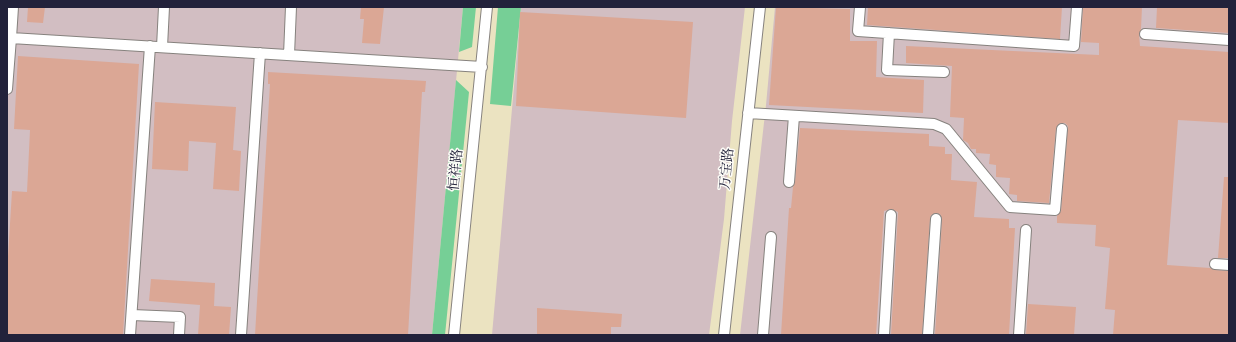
<!DOCTYPE html>
<html>
<head>
<meta charset="utf-8">
<style>
	body { margin:0 }
	#map { position:relative; width:1236px; height:342px; overflow:hidden; background:#ebe3c1; font-family:"IM FELL DW Pica",serif }
	canvas { display:block }
	.frame { position:absolute; inset:0; border:8px solid #22223b; pointer-events:none }
</style>
</head>
<body>
<div id="map">
<canvas width="1236" height="342"></canvas>
<div class="frame"></div>
</div>
<script>
const g = document.querySelector('canvas').getContext('2d');
g.lineJoin = 'round';
function fillPath(path, color) { g.fillStyle = color; g.fill(path, 'evenodd'); }
const poly = rows => new Path2D(rows.map(r => 'M' + r).join(''));
function trace(path, color, width, dash) { g.strokeStyle = color; g.lineWidth = width; g.lineCap = dash ? 'butt' : 'round'; g.setLineDash(dash || []); g.stroke(path); }
function write(font, color, halo, rows, align = 'center') {
  g.font = font + ' "IM FELL DW Pica","Noto Serif SC",serif'; g.lineWidth = 3; g.setLineDash([]); g.textBaseline = 'middle'; g.strokeStyle = halo; g.fillStyle = color; for (const [text, x, y, turn = 0] of rows) {
    g.save(); g.translate(x, y); g.rotate((+turn || 0) * Math.PI / 180); g.textAlign = isNaN(turn) ? turn : align; if (halo) g.strokeText(text, 0, 0); g.fillText(text, 0, 0); g.restore();
  }
}
fillPath(poly([
	[7,7,463,7,432,335,7,335],
	[521,7,745,7,732,121,724,219,709,335,492,335],
	[775,7,1229,7,1229,335,740,335,766,105]
]), '#d2bec2');
fillPath(poly([
	[463,7,476,7,472,47,459,52],
	[498,7,521,7,511,106,490,104],
	[456,80,469,92,445,335,432,335]
]), '#76cf96');
fillPath(poly([
	[28,7,45,7,43,23,27,22],
	[361,7,384,7,380,44,362,43,364,19,360,19],
	[776,7,850,9,850,41,877,41,876,77,924,80,923,113,769,105],
	[868,7,1062,7,1060,39,867,25],
	[1083,7,1142,7,1141,29,1139,34,1140,46,1229,52,1229,123,1178,120,1167,265,1210,268,1215,270,1229,271,1229,335,1113,335,1115,310,1105,309,1110,248,1095,246,1096,225,1057,223,1057,216,1061,211,1068,126,1065,123,1060,123,1056,128,1049,203,1017,201,1017,195,1009,194,1010,178,996,177,996,165,989,164,990,154,976,153,976,149,971,149,968,143,963,140,964,118,950,117,952,66,906,63,906,46,1099,55,1099,43,1081,42],
	[1157,7,1229,7,1229,33,1156,28],
	[520,12,693,22,686,118,516,106],
	[18,56,139,64,123,335,7,335,7,273,12,191,27,192,30,130,14,129],
	[268,72,426,81,425,92,422,92,408,335,255,335,270,84,268,84],
	[155,102,236,107,233,150,241,151,239,191,213,189,216,143,189,141,188,171,152,169],
	[800,128,929,134,929,146,945,147,945,154,952,154,951,180,977,182,974,217,1009,219,1009,228,1015,228,1009,335,935,335,942,219,940,214,936,213,931,215,930,219,922,335,891,335,898,212,891,209,884,211,876,335,781,335,789,208,791,208,793,187,795,182],
	[1224,177,1229,177,1229,258,1218,258],
	[151,279,215,283,214,306,231,307,229,335,198,335,200,305,149,301],
	[1028,304,1076,307,1074,335,1026,335],
	[537,308,622,314,621,327,611,327,611,335,537,335]
]), '#dba795');
const minor = poly([
	[860,7,858,31,1074,46,1077,7],
	[889,33,887,70,944,72],
	[1145,34,1229,40],
	[11,38,13,7],
	[162,47,164,7],
	[289,55,291,7],
	[7,89,11,38,482,67],
	[748,113,934,124,946,129,1010,207,1055,210,1062,129],
	[789,182,794,116],
	[1215,264,1229,265],
	[132,315,180,317,179,335],
	[130,335,150,46],
	[241,335,260,53],
	[454,335,487,7],
	[724,335,760,7],
	[763,335,771,237],
	[884,335,891,215],
	[928,335,936,219],
	[1019,335,1026,230]
]);
trace(minor, '#86827e', 12);
trace(minor, '#fff', 10);
write('14px', '#22223b', '#fdfcf7', [
	["万宝路",728,169,-84],
	["恒祥路",457,170,-84]
]);
</script>
</body>
</html>
